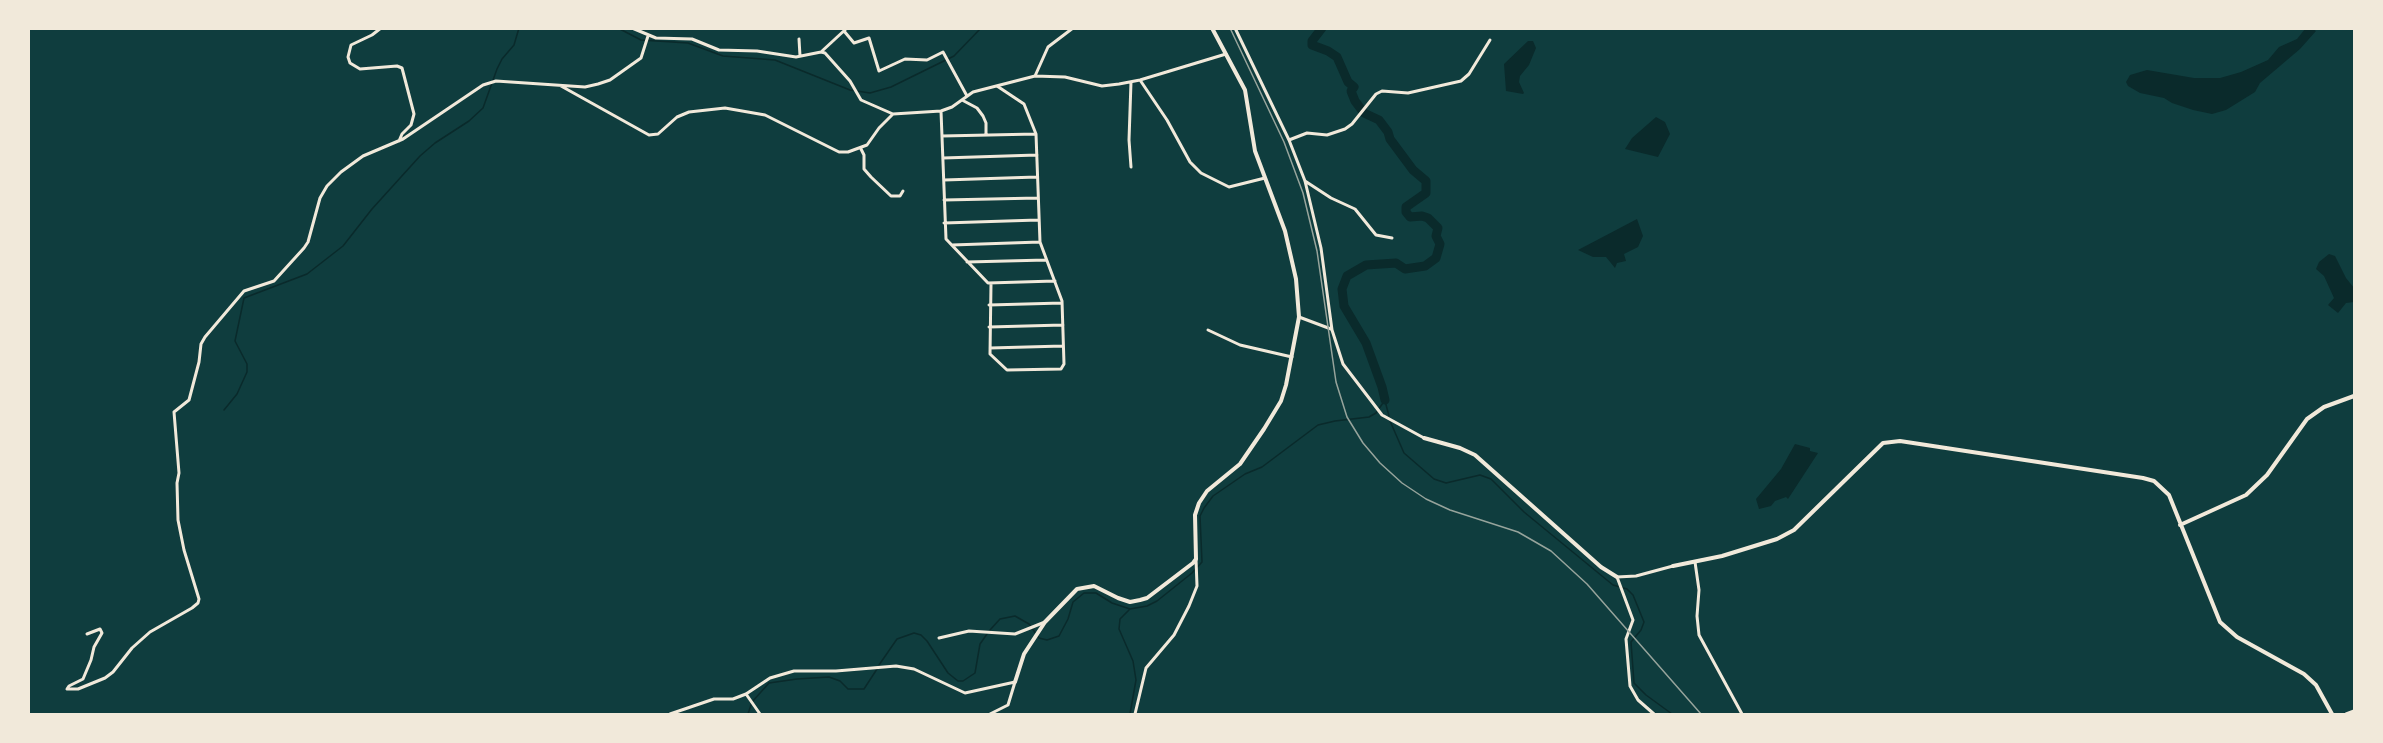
<!DOCTYPE html>
<html>
<head>
<meta charset="utf-8">
<style>
	body { margin:0 }
	#map { position:relative; width:2383px; height:743px; overflow:hidden; background:#0f3d3e; font-family:"Noto Serif",serif }
	canvas { display:block }
	.frame { position:absolute; inset:0; border:30px solid #f1e9da; pointer-events:none }
</style>
</head>
<body>
<div id="map">
<canvas width="2383" height="743"></canvas>
<div class="frame"></div>
</div>
<script>
const g = document.querySelector('canvas').getContext('2d');
g.lineJoin = 'round';
function fillPath(path, color) { g.fillStyle = color; g.fill(path, 'evenodd'); }
const poly = rows => new Path2D(rows.map(r => 'M' + r).join(''));
function trace(path, color, width, dash) { g.strokeStyle = color; g.lineWidth = width; g.lineCap = dash ? 'butt' : 'round'; g.setLineDash(dash || []); g.stroke(path); }
fillPath(poly([
	[2305,29,2313,29,2316,31,2300,49,2260,83,2255,92,2226,110,2212,114,2193,110,2172,103,2164,98,2140,93,2128,86,2126,82,2130,75,2147,70,2194,78,2220,78,2241,72,2268,60,2279,47,2297,39],
	[1528,41,1533,41,1536,48,1529,65,1520,76,1519,82,1524,93,1523,94,1506,91,1504,64],
	[1656,117,1665,122,1670,134,1658,157,1625,149,1632,138],
	[1637,219,1643,236,1638,247,1624,254,1626,261,1617,263,1615,268,1606,257,1593,257,1578,250],
	[2329,254,2335,256,2346,278,2354,288,2354,302,2346,303,2338,313,2328,305,2334,298,2324,276,2316,269,2319,262],
	[1795,444,1810,448,1810,451,1818,453,1788,499,1786,497,1775,501,1771,506,1759,509,1756,499,1781,469]
]), '#0a2a2b');
trace(poly([
	[618,28,641,40,688,43,723,56,775,60,850,90,870,93,891,87,954,56,981,28],
	[1385,401,1389,416],
	[224,410,237,394,247,372,247,364,235,341,244,298,307,274,343,246,372,209,420,156,435,143,469,121,483,108,497,69,502,59,514,45,519,28],
	[1390,421,1404,453,1434,479,1446,483,1480,475,1491,479,1524,512,1613,585,1627,589,1633,595,1644,622,1641,630,1631,642,1634,683,1646,695,1672,714],
	[1129,610,1120,619,1119,629,1133,661,1136,680,1130,714],
	[990,630,1000,619,1015,616,1029,624,1039,638,1047,640,1059,636,1068,619,1073,602,1084,593,1096,593,1112,603,1130,609,1147,606,1157,601,1192,573,1202,562,1200,516,1204,508,1213,496,1245,474,1262,467,1318,425,1335,421,1369,417,1376,413,1385,400],
	[879,665,897,639,914,633,921,635,927,641,948,673,958,681,963,681,975,673,980,644,987,634],
	[748,714,752,702,769,683,797,679,829,677,840,681,848,689,864,689,877,669]
]), '#0a2a2b', 1.5);
trace(poly([
	[1322,28,1312,41,1312,45,1328,51,1337,57,1348,82,1354,87,1351,91,1355,101,1364,113,1379,120,1388,132,1390,139,1413,170,1426,181,1426,193,1406,207,1406,212,1410,217,1422,216,1428,218,1438,228,1436,236,1440,244,1436,258,1425,266,1405,269,1396,263,1366,265,1347,276,1342,289,1344,306,1366,343,1382,387,1385,400]
]), '#0a2a2b', 9);
trace(poly([
	[381,28,372,35,351,45,348,57,350,63,360,69,397,66,402,68,414,114,411,125,402,134,399,141],
	[632,28,656,38,692,39,719,50,757,51,796,57,821,52,847,28],
	[1235,28,1289,140,1305,181,1321,248,1332,330,1343,364,1382,415,1424,438],
	[844,31,854,43,869,38,879,71,905,59,927,60,943,52,967,96],
	[799,39,800,56],
	[821,52,825,53,850,81,861,100,893,114,941,111,952,107,973,92,1035,76,1065,77,1102,86,1119,84,1140,80,1226,54],
	[1035,76,1048,47,1073,28],
	[1140,80,1167,120,1190,162,1201,173,1229,187,1265,178],
	[561,86,649,135,658,134,677,117,689,112,725,108,765,115,839,152,848,152,867,145,879,128,893,114],
	[962,100,977,108,983,116,986,123,986,135],
	[941,111,946,239,988,283,1055,281],
	[942,136,1036,134],
	[1289,140,1307,133,1327,135,1345,129,1352,124,1376,94,1382,91,1408,93,1461,81,1469,74,1490,40],
	[861,149,864,155,864,169,871,177,891,196,900,196,903,191],
	[943,158,1037,155],
	[1131,167,1129,140,1131,82],
	[944,180,1037,177],
	[1305,181,1331,198,1355,209,1376,235,1392,238],
	[944,200,1038,198],
	[944,223,1038,220],
	[952,245,1040,242],
	[967,262,1046,260],
	[991,284,990,354,1007,370,1061,369,1064,364,1062,301,1040,242,1036,134,1024,104,997,86],
	[989,305,1062,303],
	[1299,317,1331,329],
	[989,327,1063,325],
	[1208,330,1240,345,1292,357],
	[990,348,1063,346],
	[1695,562,1699,590,1697,616,1699,635,1742,714],
	[87,634,100,629,102,633,94,647,91,660,83,679,69,686,67,689,78,689,105,678,113,672,132,648,150,632,192,608,198,603,199,599,184,550,178,520,177,483,179,473,174,412,189,400,199,362,201,344,205,337,244,291,274,281,304,248,308,242,320,198,327,186,341,172,363,156,403,139,483,85,496,81,585,87,598,84,610,80,641,58,648,36],
	[939,638,969,631,1015,634,1045,622],
	[746,694,760,714],
	[670,714,714,699,733,699,746,694,770,678,794,671,836,671,896,666,914,669,965,693,1015,682,1008,705,990,714],
	[1135,714,1146,668,1174,635,1189,606,1197,586,1196,559],
	[1654,714,1638,700,1630,686,1626,639,1633,620,1617,577,1636,576,1673,566],
	[2346,714,2354,711]
]), '#f1e9da', 3);
trace(poly([
	[1424,438,1460,448,1475,455,1601,567,1617,577],
	[2180,525,2246,495,2267,475,2307,419,2324,407,2354,396],
	[1673,566,1722,556,1777,539,1794,530,1883,443,1900,441,2143,478,2154,481,2169,495,2220,622,2237,637,2304,674,2316,685,2332,714],
	[1015,682,1024,654,1045,622,1077,589,1094,586,1118,598,1130,602,1140,600,1147,598,1193,563,1196,559,1195,515,1199,503,1207,491,1240,464,1264,429,1281,401,1286,385,1299,317,1296,279,1285,231,1255,151,1245,90,1212,28]
]), '#f1e9da', 4);
trace(poly([
	[1230,28,1284,142,1303,193,1317,251,1336,382,1347,417,1363,443,1380,463,1402,483,1426,499,1450,510,1518,532,1551,551,1587,584,1701,714]
]), '#97a49c', 1.5);
</script>
</body>
</html>
